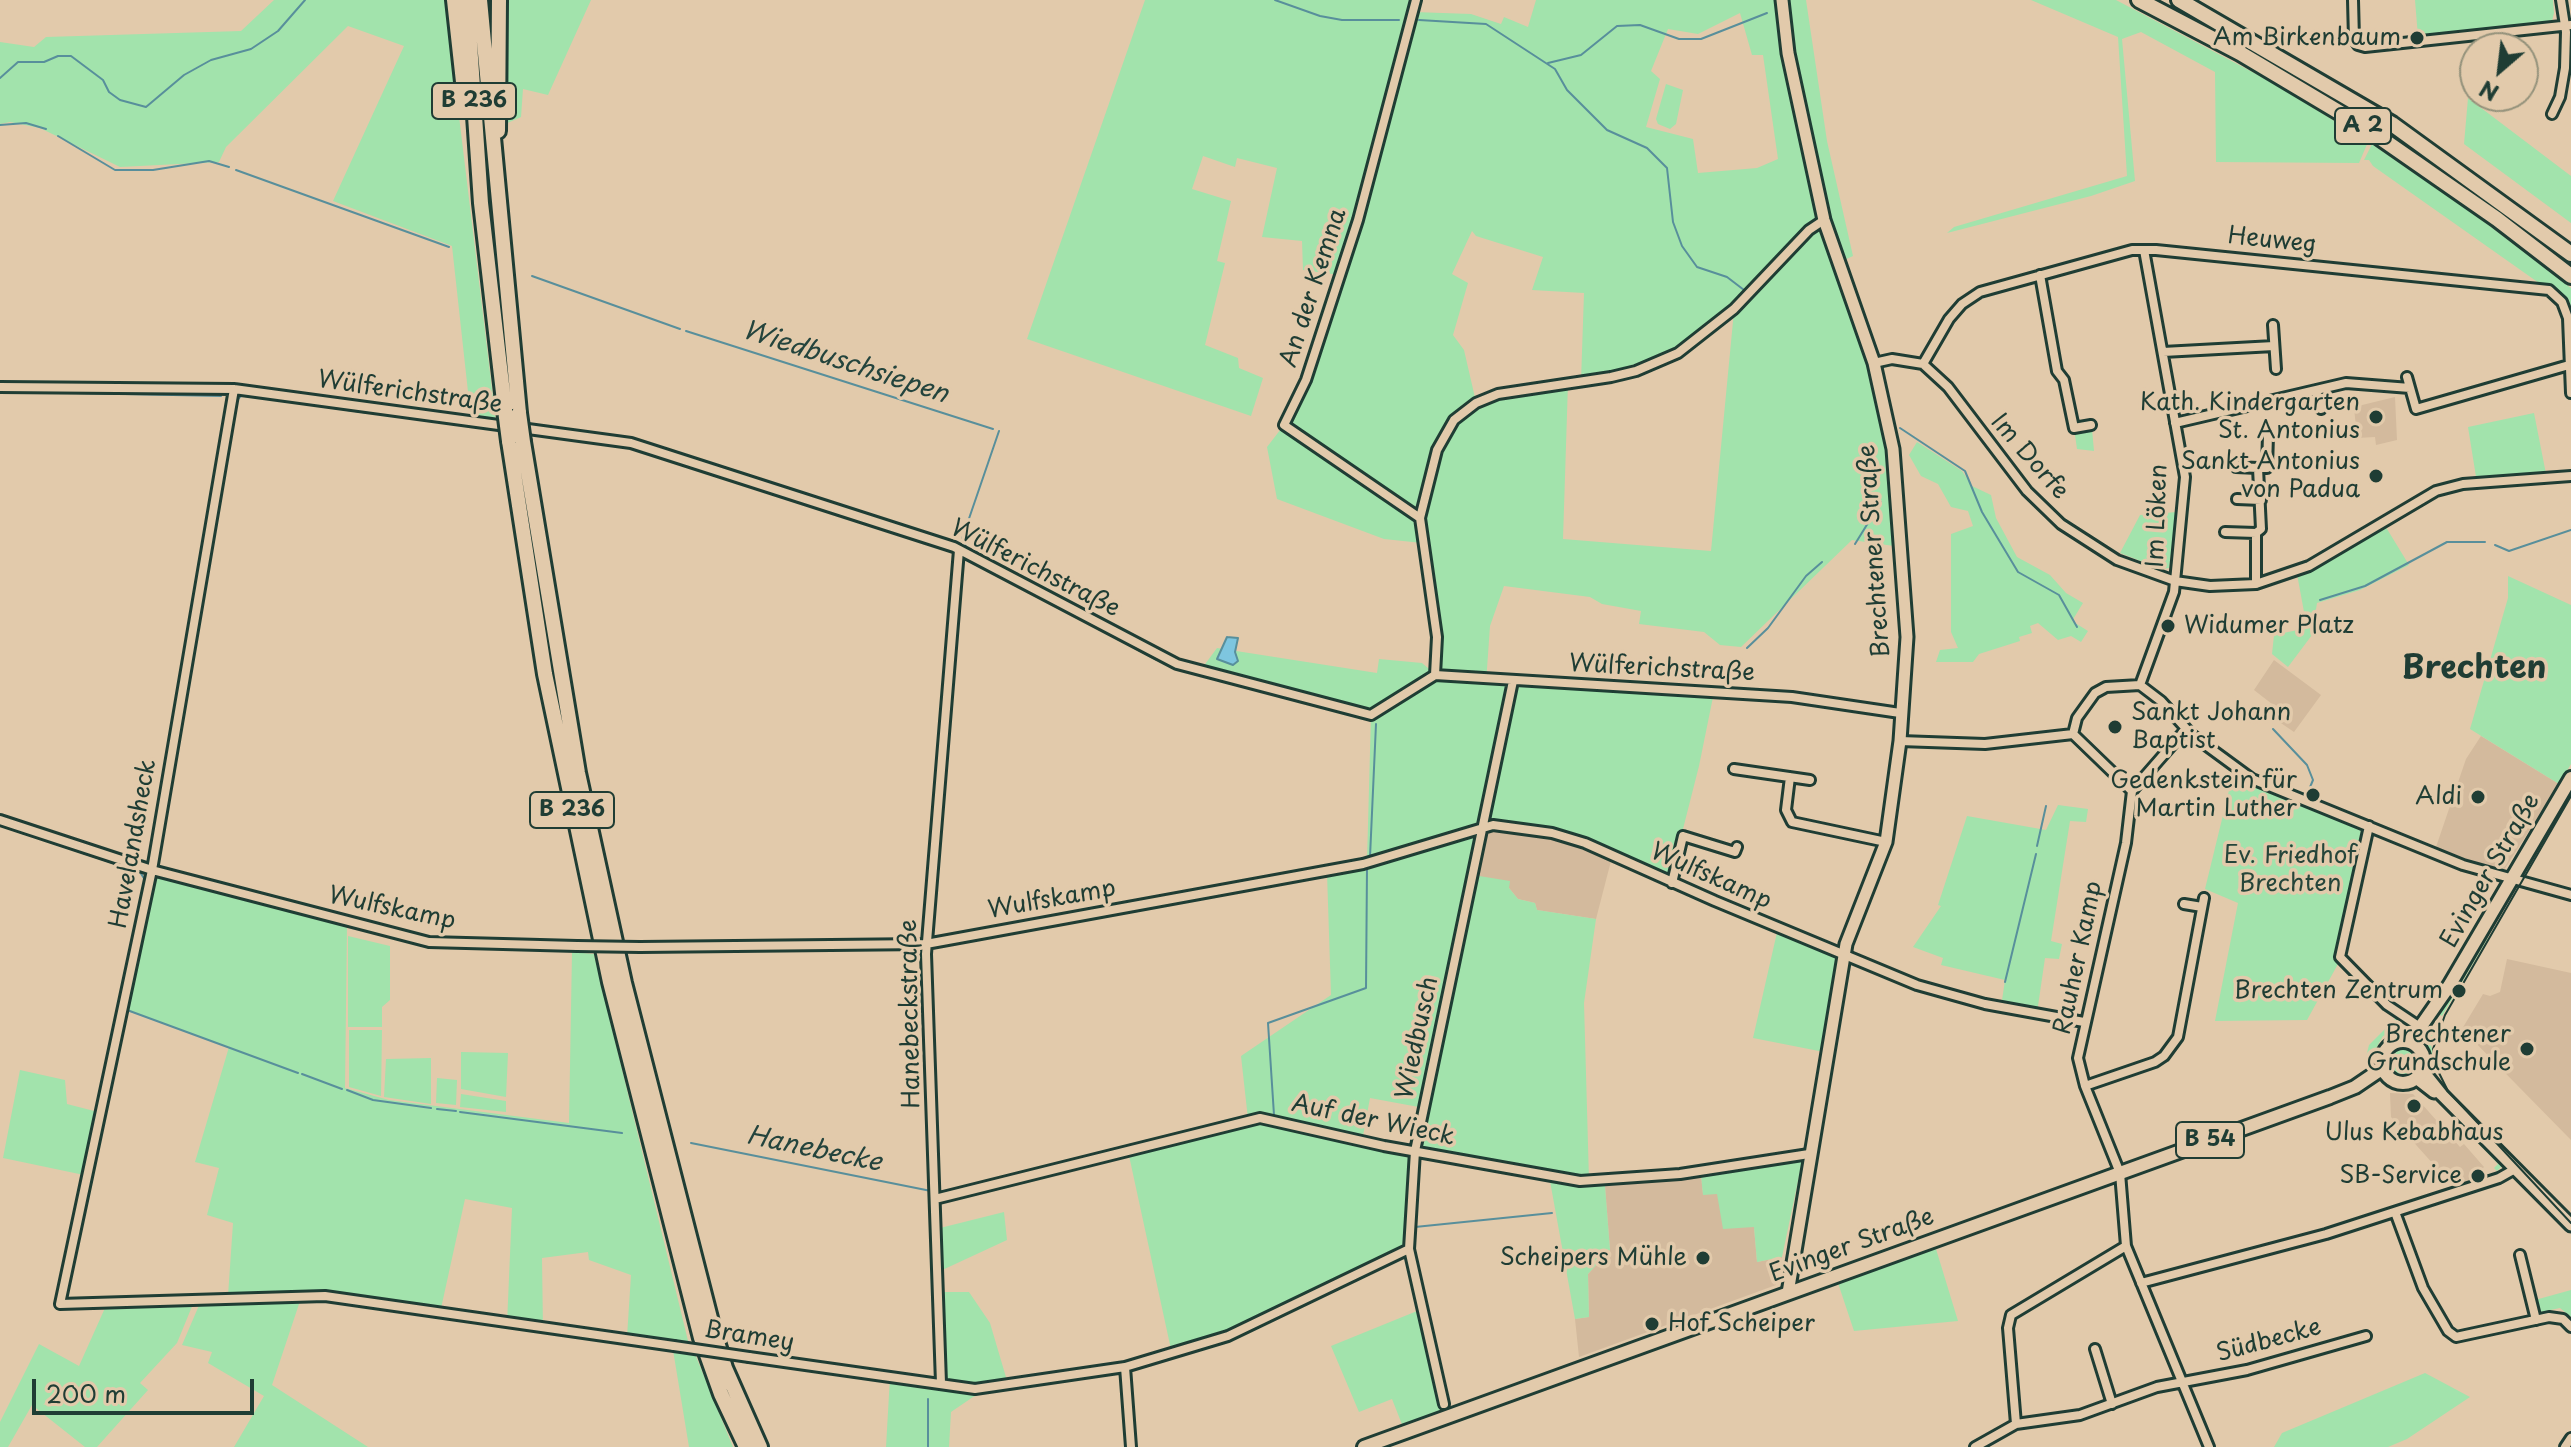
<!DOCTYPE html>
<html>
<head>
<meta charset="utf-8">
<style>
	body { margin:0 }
	#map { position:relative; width:2571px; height:1447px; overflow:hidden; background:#e2caab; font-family:"Playpen Sans",sans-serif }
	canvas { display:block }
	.north { position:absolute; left:2459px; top:32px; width:80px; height:80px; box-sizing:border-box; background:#e2caab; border:2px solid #94927b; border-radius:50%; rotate:208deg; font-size:22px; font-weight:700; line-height:32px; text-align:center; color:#1f3d34 }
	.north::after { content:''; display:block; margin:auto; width:28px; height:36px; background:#1f3d34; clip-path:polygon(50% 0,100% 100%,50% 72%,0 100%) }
	.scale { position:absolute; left:32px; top:1379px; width:222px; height:36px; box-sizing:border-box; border:4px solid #1f3d34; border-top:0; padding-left:10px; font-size:24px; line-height:28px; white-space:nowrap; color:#1f3d34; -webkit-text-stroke:6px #e2caab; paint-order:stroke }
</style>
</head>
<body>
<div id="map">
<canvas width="2571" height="1447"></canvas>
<div class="north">N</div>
<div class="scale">200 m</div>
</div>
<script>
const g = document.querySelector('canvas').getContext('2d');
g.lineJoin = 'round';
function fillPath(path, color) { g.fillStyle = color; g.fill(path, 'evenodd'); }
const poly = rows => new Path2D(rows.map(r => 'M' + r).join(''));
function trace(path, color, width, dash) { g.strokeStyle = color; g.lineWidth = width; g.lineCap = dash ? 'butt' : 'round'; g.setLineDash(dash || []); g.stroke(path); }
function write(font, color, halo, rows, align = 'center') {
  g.font = font + ' "Playpen Sans",sans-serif'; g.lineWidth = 7; g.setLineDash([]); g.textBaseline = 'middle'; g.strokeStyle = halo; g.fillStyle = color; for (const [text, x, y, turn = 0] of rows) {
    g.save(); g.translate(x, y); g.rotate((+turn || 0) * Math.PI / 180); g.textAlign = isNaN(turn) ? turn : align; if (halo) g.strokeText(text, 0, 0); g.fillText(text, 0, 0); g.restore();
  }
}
fillPath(poly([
	[2395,397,2397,440,2376,445,2375,437,2357,438,2354,407],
	[2274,660,2321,695,2294,732,2275,719,2281,711,2254,690],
	[2481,736,2559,784,2504,870,2474,865,2435,850,2466,759],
	[1486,828,1552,835,1612,857,1596,919,1537,910,1535,903,1518,899,1509,888,1472,875],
	[2507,959,2571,973,2571,1140,2462,1029,2483,994,2490,996,2500,992],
	[2390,1093,2413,1094,2460,1147,2464,1144,2484,1167,2466,1184,2452,1185,2391,1117],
	[1701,1175,1703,1194,1717,1194,1754,1227,1757,1262,1782,1257,1776,1285,1579,1357,1575,1319,1589,1317,1588,1274,1610,1250,1605,1186]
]), '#d3ba9d');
fillPath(poly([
	[274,0,449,0,458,108,496,422,471,419,452,246,333,201,404,46,348,26,226,147,219,162,120,167,40,128,10,122,0,124,0,42,34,47,46,37,241,31],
	[505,0,591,0,548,95,523,89,521,117,503,125],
	[1145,0,1417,0,1414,12,1471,14,1501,24,1504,17,1528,27,1536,0,1806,0,1827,141,1853,256,1842,261,1893,450,1901,547,1852,540,1741,647,1720,645,1704,632,1639,624,1641,611,1602,604,1590,597,1504,586,1490,626,1486,683,1713,697,1699,766,1670,880,1552,830,1482,819,1473,875,1510,881,1509,888,1518,899,1535,903,1537,910,1596,919,1584,1003,1589,1180,1416,1151,1409,1249,1228,1336,1172,1354,1128,1151,1248,1119,1241,1056,1331,995,1327,873,1367,861,1371,715,1200,671,1217,648,1377,673,1379,659,1422,663,1435,674,1437,637,1422,543,1384,539,1277,499,1267,447,1284,425,1306,380,1339,275,1303,270,1302,241,1262,237,1277,168,1237,158,1235,167,1203,156,1192,189,1231,201,1217,261,1225,263,1205,345,1238,358,1239,368,1263,378,1251,416,1027,339],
	[1740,13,1752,55,1763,55,1778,159,1757,168,1698,173,1693,139,1646,127,1660,79,1651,71,1668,29,1698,34],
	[1472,231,1476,236,1543,257,1532,290,1584,293,1581,381,1665,360,1734,311,1711,551,1563,539,1568,383,1476,402,1464,350,1453,335,1468,283,1452,274],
	[1370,1098,1424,1108,1415,1151,1362,1141],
	[2031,0,2116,0,2277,85,2368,142,2359,163,2216,162,2215,72,2141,32,2122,39,2135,181,2091,196,1947,233,1954,227,2127,176,2118,37],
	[2415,0,2553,0,2554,13,2552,21,2418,37],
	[1666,84,1683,90,1676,124,1670,129,1658,124,1656,119],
	[2468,98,2571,176,2571,223,2464,144],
	[2372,144,2482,220,2571,288,2571,330,2556,295,2373,166,2369,160,2364,160],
	[2534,413,2547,479,2477,483,2468,427],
	[2092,429,2094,451,2077,449,2075,435],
	[1917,442,1962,471,1972,486,1991,495,1996,518,2017,557,2050,575,2066,593,2083,603,2072,621,2088,631,2081,642,2071,636,2058,640,2038,623,2030,626,2032,633,2019,637,2020,641,1979,654,1973,662,1936,662,1940,650,1958,648,1951,632,1951,534,1973,526,1968,511,1951,507,1938,484,1921,476,1909,455],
	[2177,512,2169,568,2161,569,2120,553,2140,515],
	[2384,524,2409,565,2360,590,2317,603,2312,635,2288,667,2272,654,2274,635,2307,628,2297,574],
	[2508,576,2571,605,2571,764,2559,784,2470,729,2508,598],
	[2232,778,2361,830,2338,964,2307,1020,2215,1021,2238,903,2205,889],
	[2058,805,2088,809,2086,822,2070,821,2051,941,2062,944,2059,959,2045,958,2037,1013,2001,1007,2005,980,1941,965,1943,958,1913,947,1941,906,1938,905,1967,816,2046,830],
	[154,874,347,925,345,1088,389,1100,569,1123,572,952,594,954,689,1345,627,1337,631,1275,589,1260,588,1252,542,1258,543,1330,507,1324,512,1208,465,1199,440,1313,326,1294,228,1296,233,1223,207,1215,219,1168,195,1162,229,1047,122,1009],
	[1778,928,1844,955,1824,1052,1753,1038],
	[348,936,390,946,390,1000,382,1007,382,1027,348,1027],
	[2485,938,2488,938,2442,1016,2438,1014],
	[2396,1018,2401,1019,2398,1023,2406,1028,2412,1025,2409,1028,2383,1036,2369,1061,2365,1061,2369,1045],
	[2432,1026,2435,1028,2431,1044,2436,1071,2431,1076,2423,1046],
	[349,1030,382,1030,381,1096,349,1087],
	'2385 1062a18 18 0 1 1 36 0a18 18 0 1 1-36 0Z',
	[461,1052,508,1053,506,1097,461,1089],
	[431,1058,431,1104,384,1097,386,1059],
	[20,1070,65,1080,67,1104,98,1112,84,1175,3,1158],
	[437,1078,457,1080,456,1105,436,1103],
	[461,1094,506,1101,506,1112,460,1107],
	[2442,1104,2500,1160,2503,1165,2497,1171,2494,1168,2498,1164],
	[1790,1157,1802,1162,1782,1257,1757,1262,1754,1227,1723,1229,1717,1194,1703,1195,1701,1175],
	[1550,1181,1605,1186,1610,1250,1588,1274,1589,1317,1575,1319],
	[1004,1212,1007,1240,938,1272,936,1229],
	[1936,1249,1958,1321,1854,1331,1838,1283],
	[2571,1290,2571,1317,2560,1308,2541,1312,2535,1300],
	[938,1292,969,1292,990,1323,1008,1384,973,1397,951,1412,949,1447,886,1447,890,1377,941,1383],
	[300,1301,272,1385,368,1447,234,1447,264,1396,208,1363,212,1352,182,1345,200,1303],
	[193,1304,177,1343,140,1383,148,1390,97,1447,85,1447,32,1405,8,1447,0,1447,0,1422,39,1344,79,1366,105,1308],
	[1422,1309,1448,1415,1405,1432,1392,1399,1359,1412,1331,1346],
	[673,1350,695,1354,733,1447,689,1447],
	[2425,1373,2470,1397,2407,1439,2388,1447,2274,1447,2282,1433]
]), '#a2e3ac');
const water = poly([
	[1227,637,1238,638,1235,652,1238,661,1233,665,1217,659,1227,637]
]);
fillPath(water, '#7ec6df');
trace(water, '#588f9b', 2);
trace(poly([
	[1275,0,1320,16,1342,20,1399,20],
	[1419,20,1486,24,1555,69,1567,90,1607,130,1647,148,1667,168,1673,222,1682,246,1697,267,1727,277,1744,290],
	[1548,63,1581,55,1617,26,1640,25,1679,39,1701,39,1767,13],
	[0,78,18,62,44,62,58,56,71,56,103,80,109,92,120,100,146,107,184,75,211,60,251,49,278,31,305,0],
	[0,125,26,123,46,129],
	[58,136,115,170,153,170,209,161,229,167],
	[236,170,449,247],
	[532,276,680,329],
	[686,331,993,429],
	[0,391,28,393],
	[33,393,70,393],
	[76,393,221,396],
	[237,400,242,395,274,399],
	[279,400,341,409],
	[347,410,369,413],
	[373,413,417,419],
	[423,420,469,426],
	[1900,428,1965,471,1982,512,2018,572,2059,595,2077,627],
	[999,431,962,539,967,549,1021,577],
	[538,435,556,437],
	[592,442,607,444],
	[610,444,626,447],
	[632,448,656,456],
	[660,457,707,472],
	[713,474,765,491],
	[771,493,847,517],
	[901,534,927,542],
	[1855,544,1881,502],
	[2495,545,2509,551,2571,530],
	[937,546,951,551],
	[967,560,1018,586],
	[1029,581,1182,661,1312,695],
	[1024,589,1064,610],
	[2320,600,2365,586,2447,542,2485,542],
	[1070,613,1157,660],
	[1747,648,1768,628,1806,576,1822,562],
	[1163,663,1224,682],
	[1228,683,1268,693],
	[1322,697,1369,710],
	[2273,729,2307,765,2313,780,2308,792],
	[0,825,25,834],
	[32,836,140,872,145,880],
	[2037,846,2046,806],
	[1370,857,1376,724],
	[139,954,154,883],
	[137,961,127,1010,298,1073],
	[2005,982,2036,854],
	[302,1074,342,1089],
	[347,1090,373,1100,431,1108],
	[437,1109,456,1111],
	[460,1112,622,1133],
	[1266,1115,1323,1127],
	[1274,1115,1268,1023,1366,988,1367,868],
	[1330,1129,1367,1138],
	[691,1143,931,1191],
	[1104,1153,1257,1115],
	[1419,1157,1415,1227,1552,1213],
	[928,1399,928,1447]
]), '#588f9b', 2);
const street = poly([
	[1416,0,1358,220,1306,380,1284,425,1420,518],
	[2353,0,2354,39,2358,45,2365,47,2571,25],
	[2552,114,2560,97,2565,68,2566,32,2561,0],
	[2040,275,2057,371,2064,380,2074,428,2091,425],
	[2273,325,2276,369],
	[2163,352,2274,346],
	[1874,363,1892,359,1923,364,1948,387,2027,491,2061,524,2117,560,2175,581,2210,586,2256,584,2309,566,2436,491,2463,484,2571,476],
	[1923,364,1949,319,1962,304,1980,292,2132,250,2156,250,2549,290,2562,302,2568,318,2571,393],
	[2407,377,2416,409,2569,365],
	[0,387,234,389,631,443,954,547,1177,664,1371,715,1435,675,1792,697,1900,713],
	[234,389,152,870,60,1304,325,1296,674,1346],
	[2316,390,2321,409],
	[2175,423,2346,383,2410,388],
	[2236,467,2258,468],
	[2237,499,2261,500],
	[2225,532,2256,533],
	[2256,584,2256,533,2261,529,2258,468,2267,468,2268,435],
	[1435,675,1437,637,1420,518,1437,450,1454,420,1476,403,1498,394,1611,377,1636,371,1678,353,1734,309,1809,230,1824,220],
	[2140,685,2174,592,2185,477,2144,250],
	[2073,734,2077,718,2095,693,2106,687,2140,685,2161,701,2192,735,2252,779,2463,865,2571,895],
	[2073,734,2132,791],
	[1900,741,1985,744,2073,734],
	[1734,769,1810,780],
	[1790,777,1786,810,1792,822,1886,842],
	[2132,791,2126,843,2078,1058,2085,1086,2120,1173,2126,1246,2209,1447],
	[2132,791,2186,729],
	[0,820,152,870,429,942,577,946],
	[2369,826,2340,957,2387,1005,2420,1027],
	[1672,883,1683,836,1735,852,1737,847],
	[2184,904,2202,907],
	[640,947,926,944,1363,864,1493,825,1552,833,1585,843,1715,901,1917,985,1985,1004,2084,1022],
	[2085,1086,2155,1062,2164,1056,2178,1037,2204,898],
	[935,1199,1260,1118,1384,1146,1580,1181,1680,1174,1809,1154],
	[2395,1212,2423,1288,2448,1331,2456,1337,2549,1317,2563,1319,2571,1327],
	[2520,1255,2536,1320],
	[2141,1283,2326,1234,2499,1178,2515,1169],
	[2095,1349,2112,1404],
	[749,1357,975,1389,1125,1367,1228,1336,1409,1249],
	[1125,1367,1131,1447],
	[941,1383,926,954,959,550],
	[1444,1404,1409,1249,1415,1151,1513,681],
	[2016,1424,2008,1328,2011,1315,2126,1246],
	[1975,1447,2016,1424,2080,1415,2157,1387,2247,1370,2366,1336],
	[2565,1447,2571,1438]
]);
const secondary = poly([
	[1782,0,1788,53,1824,220,1874,363,1893,449,1907,637,1900,741,1886,842,1846,944,1788,1293],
	[2422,1070,2442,1095,2571,1225],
	[2416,1078,2434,1092]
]);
const primary = poly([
	'2382 1062a21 21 0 1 1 42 0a21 21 0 1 1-42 0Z',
	[2410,1042,2449,986,2571,778],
	[1364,1447,2330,1097,2355,1087,2383,1068]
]);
const highway = poly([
	[454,0,464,91],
	[467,0,481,203,505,410],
	[480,0,519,413],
	[2139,0,2240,53,2369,130,2497,219,2571,276],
	[2179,0,2392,124,2571,254],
	[498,131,499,0],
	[509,441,545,674,610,982,701,1338,721,1394,746,1447],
	[523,442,578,773,624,983,711,1322,725,1368,760,1447]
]);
trace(street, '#1f3d34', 14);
trace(secondary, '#1f3d34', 17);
trace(primary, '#1f3d34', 18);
trace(highway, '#1f3d34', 20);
trace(street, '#e2caab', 8);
trace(secondary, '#e2caab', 11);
trace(primary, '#e2caab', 12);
trace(highway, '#e2caab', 14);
trace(poly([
	[2571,796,2445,1015,2433,1049,2439,1073,2448,1091,2571,1223]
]), '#1f3d34', 2);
const streetBridge = poly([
	[577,946,640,947],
	[674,1346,749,1357]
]);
const highwayBridge = poly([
	[505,410,509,441],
	[519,413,523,442]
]);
trace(streetBridge, '#1f3d34', 14, []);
trace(highwayBridge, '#1f3d34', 20, []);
trace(streetBridge, '#e2caab', 8);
trace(highwayBridge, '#e2caab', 14);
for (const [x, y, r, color] of [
	[2417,38,8,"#1f3d34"],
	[2376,417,8,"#1f3d34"],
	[2376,476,8,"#1f3d34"],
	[2168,626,8,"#1f3d34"],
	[2115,727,8,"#1f3d34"],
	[2313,795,8,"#1f3d34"],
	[2478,797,8,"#1f3d34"],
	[2459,991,8,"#1f3d34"],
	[2527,1049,8,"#1f3d34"],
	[2414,1106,8,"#1f3d34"],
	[2478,1176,8,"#1f3d34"],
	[1703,1258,8,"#1f3d34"],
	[1652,1324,8,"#1f3d34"]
]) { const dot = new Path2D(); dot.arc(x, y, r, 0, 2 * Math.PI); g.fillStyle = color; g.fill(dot); trace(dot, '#e2caab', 3); }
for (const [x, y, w] of [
	[474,101,84],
	[2363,126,56],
	[572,810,84],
	[2210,1140,68]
]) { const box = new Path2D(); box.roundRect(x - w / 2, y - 18, w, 36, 6); g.fillStyle = '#e2caab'; g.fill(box); trace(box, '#1f3d34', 2); }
write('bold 22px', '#1f3d34', null, [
	["B 236",474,101],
	["A 2",2363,126],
	["B 236",572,810],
	["B 54",2210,1140]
]);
write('24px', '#1f3d34', '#e2caab', [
	["Am Birkenbaum",2401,38],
	["Kath. Kindergarten",2360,403],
	["St. Antonius",2360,431],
	["Sankt Antonius",2360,462],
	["von Padua",2360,490],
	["Widumer Platz",2184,626,"left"],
	["Sankt Johann",2131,713,"left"],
	["Baptist",2131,741,"left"],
	["Gedenkstein für",2297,781],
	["Martin Luther",2297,809],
	["Aldi",2462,797],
	["Brechten Zentrum",2443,991],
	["Brechtener",2511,1035],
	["Grundschule",2511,1063],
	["Ulus Kebabhaus",2414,1133,"center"],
	["SB-Service",2462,1176],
	["Scheipers Mühle",1687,1258],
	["Hof Scheiper",1668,1324,"left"]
], 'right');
write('24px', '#1f3d34', '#e2caab', [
	["Heuweg",2272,241,6],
	["An der Kemna",1314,288,-72],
	["Wülferichstraße",410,393,8],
	["Im Dorfe",2029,457,49],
	["Im Löken",2158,516,-88],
	["Brechtener Straße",1875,551,-94],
	["Wülferichstraße",1035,569,27],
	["Wülferichstraße",1662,669,3],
	["Havelandsheck",134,844,-80],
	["Evinger Straße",2491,871,-60],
	["Wulfskamp",1711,877,24],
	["Wulfskamp",1052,900,-10],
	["Wulfskamp",392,909,12],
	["Rauher Kamp",2079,958,-78],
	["Hanebeckstraße",911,1014,-91],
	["Wiedbusch",1418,1038,-78],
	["Auf der Wieck",1373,1121,12],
	["Evinger Straße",1852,1246,-20],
	["Bramey",749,1337,9],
	["Südbecke",2269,1341,-15]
]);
write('24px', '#26453a', '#e2caab', [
	["Ev. Friedhof",2290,856],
	["Brechten",2290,884]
]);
write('italic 26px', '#24443d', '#e2caab', [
	["Wiedbuschsiepen",845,363,18],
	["Hanebecke",814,1150,12]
]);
write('bold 32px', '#1f3d34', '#e2caab', [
	["Brechten",2474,669]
]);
</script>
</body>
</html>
